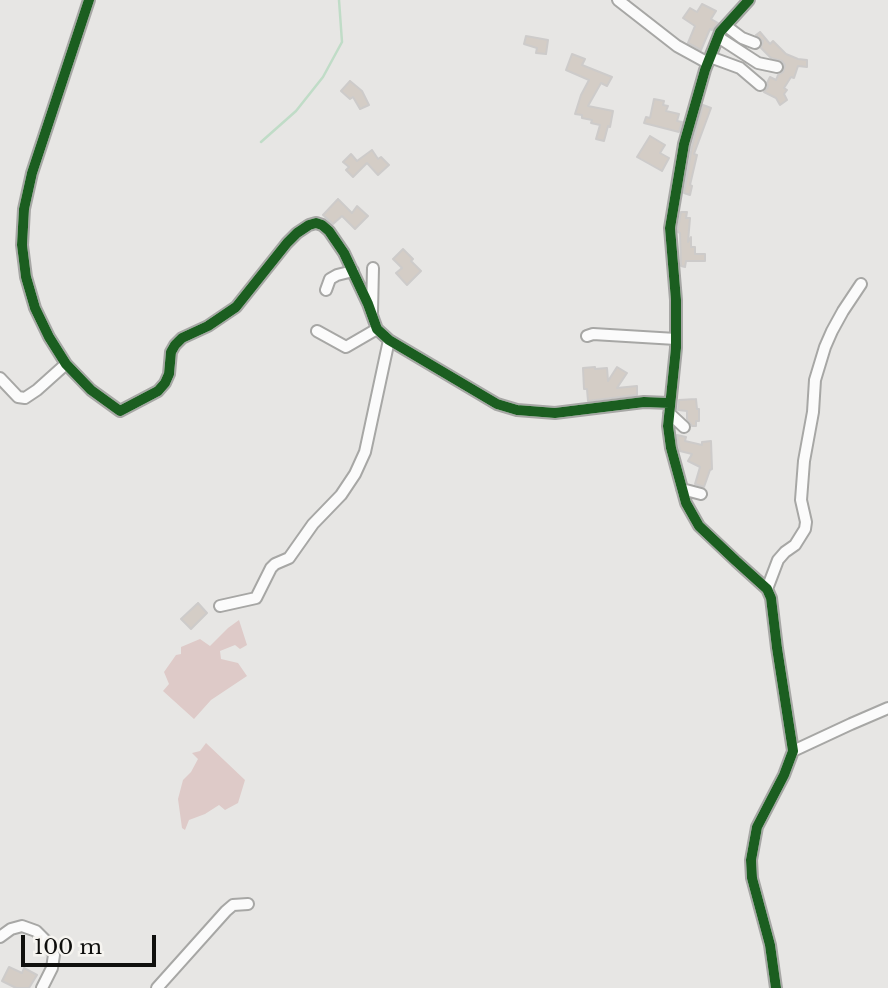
<!DOCTYPE html>
<html>
<head>
<meta charset="utf-8">
<style>
	body { margin:0 }
	#map { position:relative; width:888px; height:988px; overflow:hidden; background:#e7e6e4; font-family:"Libre Baskerville",serif }
	canvas { display:block }
	.scale { position:absolute; left:21px; top:935px; width:135px; height:32px; box-sizing:border-box; border:4px solid #0f0f0d; border-top:0; padding-left:9px; font-size:21px; line-height:24px; white-space:nowrap; color:#0f0f0d; -webkit-text-stroke:5px #f6f4f0; paint-order:stroke }
</style>
</head>
<body>
<div id="map">
<canvas width="888" height="988"></canvas>
<div class="scale">100 m</div>
</div>
<script>
const g = document.querySelector('canvas').getContext('2d');
g.lineJoin = 'round';
function fillPath(path, color) { g.fillStyle = color; g.fill(path, 'evenodd'); }
const poly = rows => new Path2D(rows.map(r => 'M' + r).join(''));
function trace(path, color, width, dash) { g.strokeStyle = color; g.lineWidth = width; g.lineCap = dash ? 'butt' : 'round'; g.setLineDash(dash || []); g.stroke(path); }
fillPath(poly([
	[239,620,247,645,240,649,235,645,220,651,221,659,238,663,247,676,211,700,194,719,163,691,169,684,164,672,176,655,181,654,181,647,200,639,210,646,228,628],
	[206,743,245,780,238,803,225,810,219,805,205,814,189,820,185,830,182,828,178,799,183,780,191,772,198,759,192,753,200,751]
]), '#decac8');
trace(poly([
	[261,142,296,111,323,77,342,42,339,0]
]), '#c0dcc7', 2.5);
const building = poly([
	[702,4,716,11,711,19,718,23,712,30,710,29,701,50,688,43,695,26,683,18,690,8,697,12,702,4],
	[760,32,770,44,773,41,786,54,798,59,807,60,807,67,798,66,794,78,791,77,784,88,787,90,784,94,787,100,780,105,776,98,764,92,768,87,767,83,770,77,776,80,778,75,783,72,785,65,782,61,771,58,761,48,763,41,756,35,760,32],
	[526,36,548,40,546,54,536,53,537,48,524,44,526,36],
	[572,54,585,59,582,65,612,77,607,86,601,83,588,106,613,111,610,127,608,126,604,141,596,139,600,125,591,123,592,120,582,118,582,115,575,114,581,95,589,80,566,70,572,54],
	[350,81,362,91,369,105,360,109,353,97,350,99,341,91,350,81],
	[654,99,664,101,663,105,668,106,666,111,679,114,677,121,682,122,679,132,644,123,646,117,650,118,654,99],
	[703,105,711,108,694,154,697,155,690,185,692,186,690,195,684,193,692,146,703,105],
	[650,136,665,145,660,153,669,158,662,171,637,157,650,136],
	[372,150,378,159,381,157,389,165,378,175,367,163,353,177,346,170,349,167,343,162,351,154,357,161,372,150],
	[338,199,352,213,357,206,368,216,355,229,342,216,333,224,323,215,338,199],
	[681,212,687,212,686,218,690,218,688,242,691,237,691,247,695,247,695,254,705,254,705,261,686,261,685,267,681,266,680,233,678,232,678,228,681,212],
	[403,249,413,259,411,261,421,271,407,285,396,273,402,268,393,259,403,249],
	[595,367,595,369,607,368,608,381,617,367,627,373,617,388,637,386,637,395,588,401,587,389,584,389,583,368,595,367],
	[696,399,697,409,699,409,699,421,696,421,696,426,692,426,687,419,687,411,678,410,679,400,696,399],
	[677,435,686,437,685,441,702,445,702,442,711,441,712,469,710,470,704,487,695,484,700,467,688,461,692,454,680,451,677,435],
	[198,603,207,613,191,629,181,619,198,603],
	[9,967,22,973,24,968,37,975,29,988,16,988,2,981,9,967]
]);
fillPath(building, '#d4cdc6');
trace(building, '#cdcbca', 2);
const minor = poly([
	[89,0,32,173,24,209,22,245,26,277,35,308,49,337,66,364,91,390,120,411,158,391,165,383,169,374,171,352,175,345,182,338,208,326,236,307,287,243,297,233,309,225,316,223,322,225,329,231,344,253,368,304,377,329,389,340,497,404,517,410,555,413,644,402,669,403],
	[618,0,677,46,708,63],
	[749,0,720,32,705,70,684,144,670,228,676,300,676,348,668,426,671,448,686,503,699,526,736,561,767,589,771,598,777,648,793,751,784,775,757,827,751,860,752,878,770,945,776,988],
	[730,29,742,38,755,43],
	[718,37,758,63,777,67],
	[710,57,740,68,760,85],
	[326,290,330,279,337,275,353,271],
	[372,312,373,268],
	[317,331,346,347,377,329],
	[587,336,593,334,676,339],
	[0,378,18,397,25,398,37,390,66,364],
	[669,413,684,427],
	[682,489,701,494],
	[767,589,778,560,785,552,795,545,805,529,806,522,801,500,804,461,813,412,815,380,825,347,832,331,843,311,861,284],
	[220,606,256,598,271,568,275,564,289,558,313,524,341,495,355,474,365,452,389,340],
	[793,751,851,724,888,708],
	[0,937,11,929,22,926,36,931,49,944,54,955,52,968,42,988],
	[157,988,226,911,233,905,248,904]
]);
trace(minor, '#a7a7a5', 14);
trace(minor, '#fbfbfb', 10);
trace(poly([
	[89,0,32,173,24,209,22,245,26,277,35,308,49,337,66,364,91,390,120,411,158,391,165,383,169,374,171,352,175,345,182,338,208,326,236,307,287,243,297,233,309,225,316,223,322,225,329,231,344,253,368,304,377,329,389,340,497,404,517,410,555,413,644,402,669,403],
	[749,0,720,32,705,70,684,144,670,228,676,300,676,348,668,426,671,448,686,503,699,526,736,561,767,589,771,598,777,648,793,751,784,775,757,827,751,860,752,878,770,945,776,988]
]), '#1b5e20', 10);
</script>
</body>
</html>
